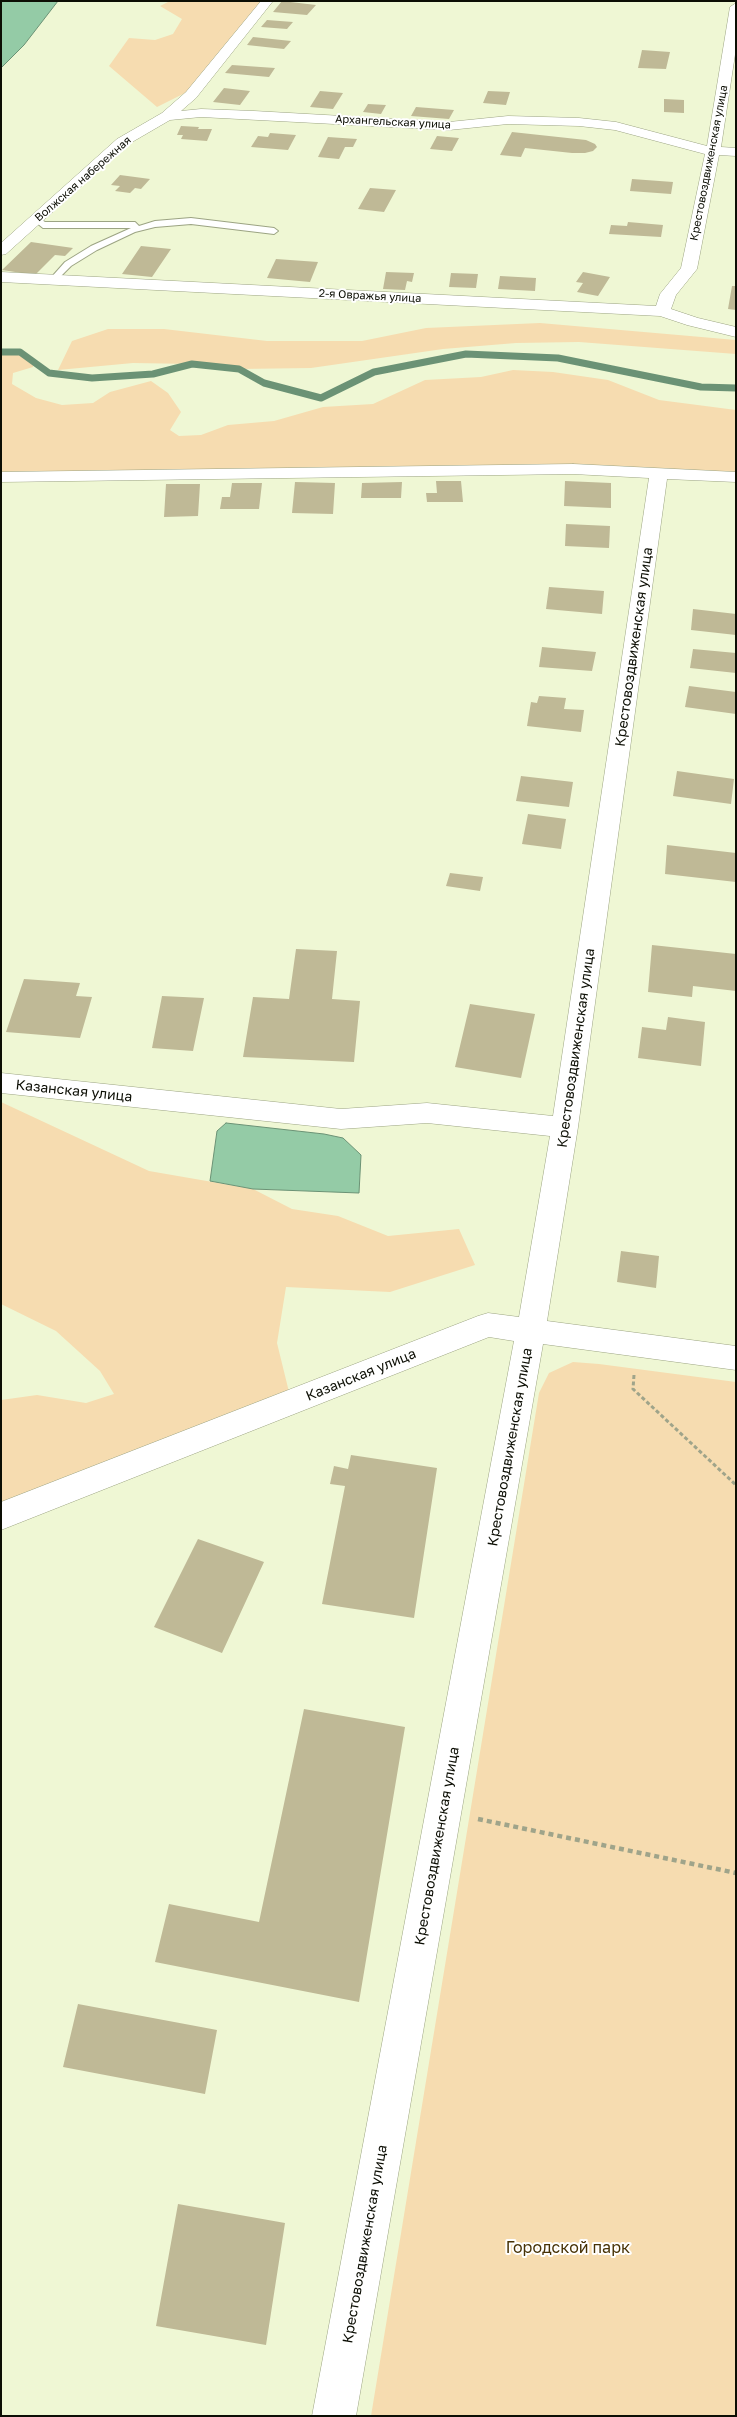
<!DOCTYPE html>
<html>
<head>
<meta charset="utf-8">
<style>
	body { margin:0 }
	#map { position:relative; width:737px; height:2417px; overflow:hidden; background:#eff7d4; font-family:"Golos Text",sans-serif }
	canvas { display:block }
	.frame { position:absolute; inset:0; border:2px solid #0c0e04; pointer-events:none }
</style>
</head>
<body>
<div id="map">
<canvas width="737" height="2417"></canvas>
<div class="frame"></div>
</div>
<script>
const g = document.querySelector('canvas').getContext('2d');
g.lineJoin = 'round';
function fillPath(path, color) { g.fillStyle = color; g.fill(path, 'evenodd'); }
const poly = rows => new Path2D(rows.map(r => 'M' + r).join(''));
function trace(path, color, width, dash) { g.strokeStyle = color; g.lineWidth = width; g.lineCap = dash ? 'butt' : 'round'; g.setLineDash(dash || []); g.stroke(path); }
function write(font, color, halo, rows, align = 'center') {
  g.font = font + ' "Golos Text",sans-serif'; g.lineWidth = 4; g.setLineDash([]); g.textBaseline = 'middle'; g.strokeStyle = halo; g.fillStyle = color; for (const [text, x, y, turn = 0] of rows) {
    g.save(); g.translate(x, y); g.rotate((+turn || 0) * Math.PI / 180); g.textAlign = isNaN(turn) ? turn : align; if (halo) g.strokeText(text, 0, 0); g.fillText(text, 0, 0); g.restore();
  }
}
fillPath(poly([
	[170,1,261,1,187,92,157,107,109,66,129,38,155,40,173,34,182,19,160,6],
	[540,323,736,340,736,354,579,342,516,343,443,349,311,368,239,369,192,364,133,363,58,370,72,341,108,329,164,329,267,341,362,341,426,328],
	[1,350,20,352,34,358,33,367,13,373,12,384,36,398,62,405,93,403,110,392,151,381,168,393,181,412,170,430,179,436,201,435,228,425,274,421,323,407,373,404,425,380,481,377,513,370,553,372,608,380,659,400,736,410,736,474,1,473],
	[1,1102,149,1171,253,1189,292,1209,338,1216,388,1236,459,1229,475,1265,390,1292,286,1287,277,1343,289,1392,1,1507,1,1400,37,1395,86,1403,114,1394,100,1371,56,1331,1,1304],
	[573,1362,599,1364,736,1382,736,2416,371,2416,539,1393,549,1373]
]), '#f6dcb0');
const water = poly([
	[1,1,58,1,24,45,1,68,1,1],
	[226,1123,324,1134,343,1138,361,1155,359,1193,253,1189,210,1181,217,1131,226,1123]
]);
fillPath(water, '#94cba6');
trace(water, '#6b9275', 1);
trace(poly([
	[1,352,20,352,49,373,92,378,153,374,192,364,239,369,264,383,321,398,374,372,466,354,558,358,701,387,736,388]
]), '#6b9275', 7);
fillPath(poly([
	[282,1,316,5,307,15,273,12],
	[267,20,293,22,287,29,261,27],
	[253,37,291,41,284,49,247,45],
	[642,50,670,52,666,69,638,68],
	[232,65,275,68,269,77,225,73],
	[224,88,250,91,240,105,213,102],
	[320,91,343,93,333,109,310,107],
	[488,91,510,92,506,105,483,103],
	[664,99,684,100,684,113,664,112],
	[368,104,386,105,381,114,363,112],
	[416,107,454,110,449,119,411,116],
	[181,126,199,127,198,129,212,129,207,141,181,139,183,135,177,135],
	[512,132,586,140,595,144,597,147,593,151,585,153,572,153,525,148,521,157,500,155],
	[270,133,296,135,288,150,251,147,258,136,268,137],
	[437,136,459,138,452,151,430,149],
	[328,137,357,139,353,147,345,147,339,159,318,157],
	[120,175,150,179,141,189,135,188,130,193,115,191,120,186,111,185],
	[632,179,673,182,671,194,630,191],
	[370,188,396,190,384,212,358,209],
	[628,222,663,225,661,237,609,234,611,225,627,226],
	[31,242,73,248,65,256,55,255,35,275,2,270],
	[141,246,171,249,152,277,122,274],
	[276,259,318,262,310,282,267,278],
	[386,272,414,273,412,282,407,281,405,290,383,289],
	[583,272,610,277,598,296,577,292,583,283,576,282],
	[451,273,478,274,476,288,449,287],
	[500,276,536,278,535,291,498,289],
	[732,286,736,286,736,310,728,309],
	[436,481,461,481,463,502,427,502,426,493,437,493],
	[565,481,611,483,611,508,564,506],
	[295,482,335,483,333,514,292,513],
	[402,482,401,498,361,498,362,483],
	[232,483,262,483,259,509,220,509,222,497,230,497],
	[166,484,200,484,198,516,164,517],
	[566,524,610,526,609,548,565,546],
	[549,587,604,591,602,614,546,609],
	[693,609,736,614,736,635,691,630],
	[542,647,596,652,592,671,539,667],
	[693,649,736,653,736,673,690,668],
	[689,686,736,692,736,714,685,707],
	[539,696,566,698,564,709,584,710,581,732,527,726,531,702,537,703],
	[677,771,734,779,731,804,673,796],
	[521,776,573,782,569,807,516,801],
	[528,814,566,819,561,849,522,844],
	[667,845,736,853,736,882,665,874],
	[450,873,483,877,480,891,446,886],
	[652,945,736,954,736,991,693,986,692,997,648,992],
	[296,949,337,951,332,999,360,1001,354,1062,243,1057,253,997,289,999],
	[24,979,80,983,76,996,92,997,80,1038,6,1032],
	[162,996,204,998,193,1051,152,1048],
	[470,1004,535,1014,521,1078,455,1067],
	[668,1017,705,1022,701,1066,638,1058,642,1027,666,1030],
	[621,1251,659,1256,656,1288,617,1282],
	[351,1455,437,1468,414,1618,322,1604,345,1486,330,1484,334,1466,348,1469],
	[198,1539,264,1562,222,1653,154,1627],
	[304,1709,405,1727,359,2002,155,1962,169,1904,259,1922],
	[78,2004,217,2030,205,2094,63,2067],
	[178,2204,285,2223,266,2345,156,2326]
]), '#bfb996');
const lane = poly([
	[36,216,45,222,135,222,139,226,155,221,191,218,274,228,278,231,274,234,191,224,155,227,135,232,97,250,71,266,54,283,49,280,65,262,91,246,131,228,43,228,32,219,36,216]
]);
const street = poly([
	[261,1,273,1,196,98,181,111,201,109,254,111,449,122,508,116,579,118,616,122,707,146,730,7,736,3,736,48,721,147,736,148,736,156,719,155,697,269,676,295,671,309,698,318,736,327,736,337,687,325,660,316,1,282,1,272,656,306,660,294,681,268,705,154,615,130,579,126,508,124,449,130,201,117,170,120,127,145,6,254,1,255,1,243,117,139,162,113,186,92,261,1],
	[573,464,736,472,736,482,667,479,578,1127,547,1321,736,1346,736,1370,543,1344,356,2416,312,2416,514,1341,489,1337,1,1530,1,1502,478,1316,488,1313,519,1317,550,1136,427,1123,341,1129,1,1093,1,1073,341,1109,427,1103,553,1116,649,478,573,474,1,482,1,472,573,464]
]);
trace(lane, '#9ca483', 2);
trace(street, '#9ca483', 1);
trace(poly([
	[634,1375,633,1389,736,1485]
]), '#9fa48a', 3, [4, 2.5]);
trace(poly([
	[478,1819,736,1873]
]), '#9fa48a', 4.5, [5, 4]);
fillPath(lane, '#fff');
fillPath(street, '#fff');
write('11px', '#0c0e04', '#fff', [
	["Архангельская улица",393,122,3],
	["Крестовоздвиженская улица",709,163,-79],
	["Волжская набережная",83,179,-41],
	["2-я Овражья улица",370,296,3]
]);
write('14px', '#0c0e04', '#fff', [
	["Крестовоздвиженская улица",634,647,-82],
	["Крестовоздвиженская улица",576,1048,-82],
	["Казанская улица",74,1091,6],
	["Казанская улица",361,1375,-22],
	["Крестовоздвиженская улица",510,1447,-80],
	["Крестовоздвиженская улица",437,1846,-80],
	["Крестовоздвиженская улица",365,2244,-80]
]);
write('16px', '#473205', '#fff', [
	["Городской парк",568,2248]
]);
</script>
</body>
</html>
